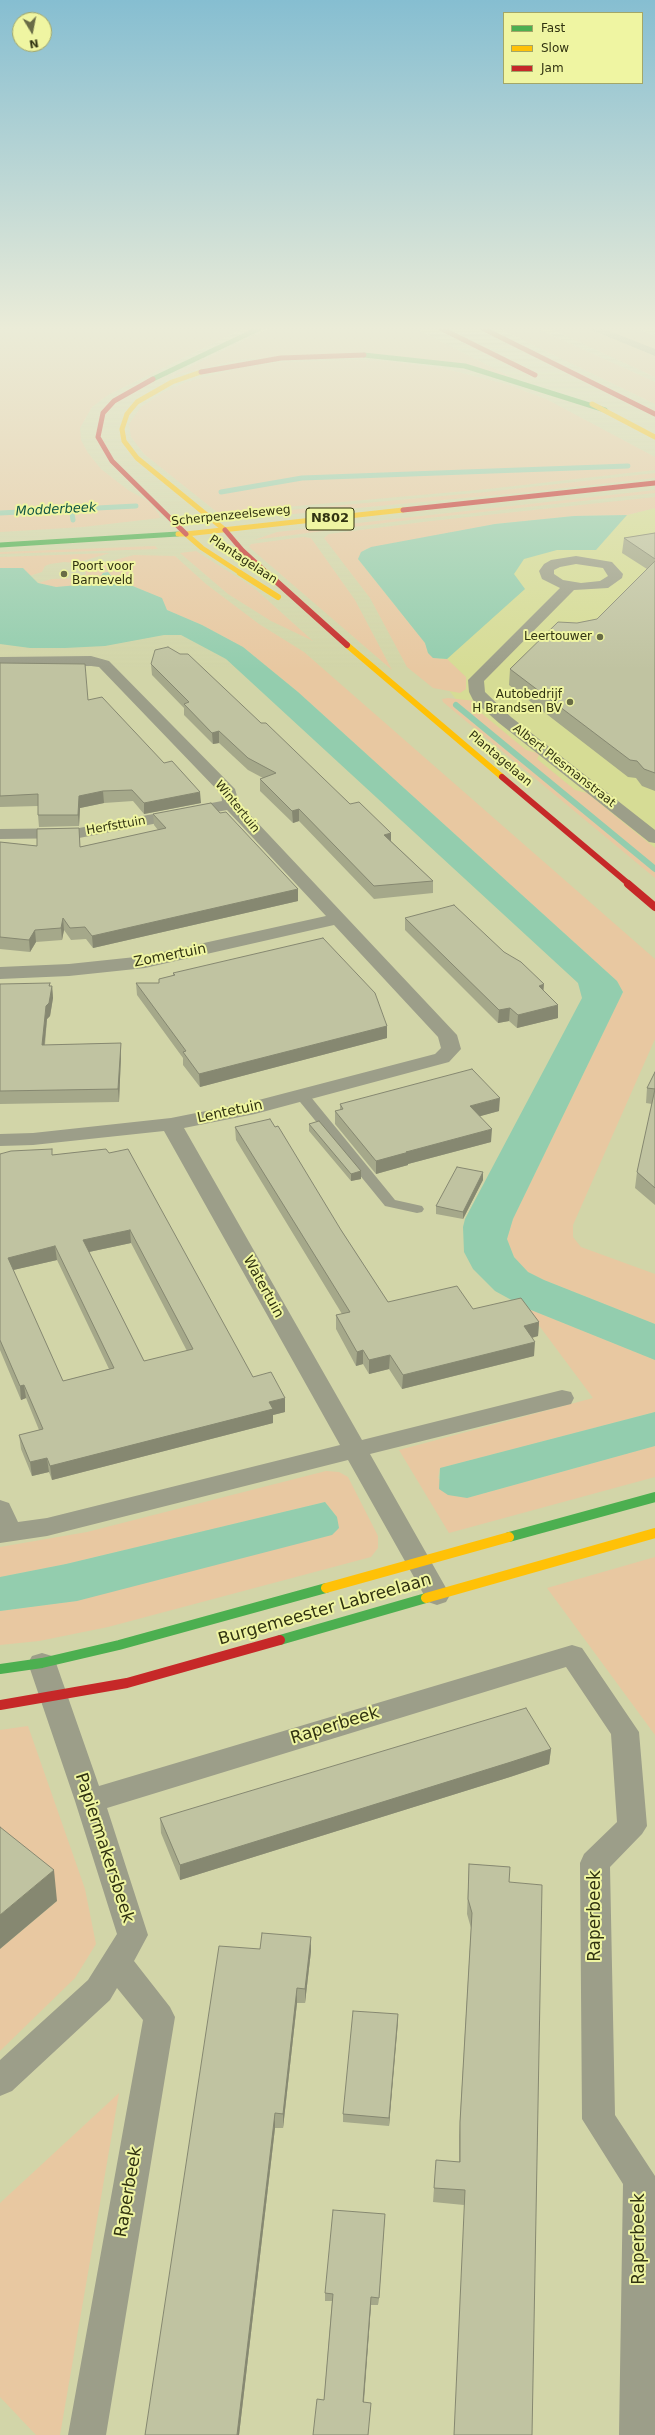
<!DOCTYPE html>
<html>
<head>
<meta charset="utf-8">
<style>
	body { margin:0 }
	#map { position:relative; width:655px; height:2435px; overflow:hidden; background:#d2d5a8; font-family:"DejaVu Sans",sans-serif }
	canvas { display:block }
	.legend { position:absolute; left:503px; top:12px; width:140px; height:72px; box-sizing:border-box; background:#eff5a2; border:1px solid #a3a768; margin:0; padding:5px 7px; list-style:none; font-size:12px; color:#313311 }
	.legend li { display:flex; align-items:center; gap:8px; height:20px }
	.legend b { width:20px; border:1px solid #a3a768 }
	.north { position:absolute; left:12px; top:12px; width:40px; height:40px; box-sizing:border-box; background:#eff5a2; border:1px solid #a3a768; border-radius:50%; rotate:170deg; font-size:11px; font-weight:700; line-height:16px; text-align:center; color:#313311 }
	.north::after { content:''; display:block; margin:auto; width:14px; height:18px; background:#696c46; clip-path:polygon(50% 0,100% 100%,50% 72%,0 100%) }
</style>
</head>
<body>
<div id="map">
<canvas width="655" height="2435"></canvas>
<ul class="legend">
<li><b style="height:5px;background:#4caf50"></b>Fast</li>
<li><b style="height:5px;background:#ffc107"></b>Slow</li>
<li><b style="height:5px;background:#c62828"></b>Jam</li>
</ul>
<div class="north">N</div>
</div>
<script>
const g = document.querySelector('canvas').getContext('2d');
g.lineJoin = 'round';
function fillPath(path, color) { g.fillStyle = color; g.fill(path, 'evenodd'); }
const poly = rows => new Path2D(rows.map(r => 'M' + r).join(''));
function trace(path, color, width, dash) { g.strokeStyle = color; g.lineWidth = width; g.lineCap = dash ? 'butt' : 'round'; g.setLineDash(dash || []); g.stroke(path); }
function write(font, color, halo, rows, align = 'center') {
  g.font = font + ' "DejaVu Sans",sans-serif'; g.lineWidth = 4; g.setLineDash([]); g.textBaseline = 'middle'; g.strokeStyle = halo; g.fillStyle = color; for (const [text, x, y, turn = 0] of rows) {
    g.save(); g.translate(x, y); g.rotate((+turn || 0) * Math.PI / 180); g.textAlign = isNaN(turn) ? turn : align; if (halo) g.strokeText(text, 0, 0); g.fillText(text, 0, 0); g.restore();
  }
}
fillPath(poly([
	[655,508,655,864,458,702,448,689,440,653,520,559,627,515]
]), '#d6dc95');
fillPath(poly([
	[0,329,242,329,108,395,92,407,80,428,81,440,88,453,101,469,128,490,148,501,159,514,160,518,83,527,0,532],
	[268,329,416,329,511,377,398,356,310,354,238,360,171,376],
	[500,329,538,329,655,382,655,404],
	[551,329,589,329,655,356,655,377],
	[602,329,638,329,655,336,655,350],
	[352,360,387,361,442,368,506,384,546,399,655,457,655,470,488,489,218,513,144,454,131,437,129,424,141,407,162,393,186,382,240,368,281,362],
	[655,473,655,478,519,493,250,518,224,516,486,492],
	[655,490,655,493,392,522,254,540,277,532],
	[655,497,655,508,627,515,574,516,495,524,365,549,358,559,425,643,428,653,440,659,447,659,466,677,466,689,460,693,433,688,407,667,370,598,324,538,329,534,431,521],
	[303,537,311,538,355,600,392,670,249,547,251,544],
	[155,546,158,549,0,554,0,552],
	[196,551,253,587,313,641,271,621,228,594,180,553],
	[110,553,76,563,64,562,50,564,45,566,42,572,29,576,23,568,0,568,0,557],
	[134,555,175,556,206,584,259,624,304,652,655,959,655,1039,573,1225,573,1237,581,1247,655,1274,655,1324,544,1280,528,1272,514,1257,507,1239,513,1219,623,992,617,981,298,692,243,647,202,625,167,610,161,598,113,578,108,572,103,573,98,580,89,584,80,586,56,587,38,583,52,579,78,578,86,574,84,568],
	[448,698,475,701,482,708,480,712,526,750,537,753,539,755,537,759,575,790,587,793,655,848,655,878,443,702,442,699],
	[526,1308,655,1360,655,1412,440,1468,438,1478,467,1498,655,1446,655,1477,449,1533,399,1450,593,1398],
	[326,1471,339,1472,348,1477,378,1536,378,1548,371,1557,108,1627,39,1641,0,1645,0,1611,77,1601,337,1517,325,1502,66,1564,0,1577,0,1547,87,1532],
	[655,1557,655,1735,547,1588],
	[28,1726,85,1889,96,1944,75,1978,0,2051,0,1949,57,1901,0,1854,0,1730],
	[119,2093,60,2435,36,2435,0,2397,0,2203]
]), '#e8c8a1');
fillPath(poly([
	[627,515,596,550,557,550,524,559,514,574,525,589,447,659,433,658,428,653,425,643,358,559,361,552,371,547,495,524,574,516],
	[0,568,23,568,38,583,56,587,89,584,98,580,103,573,108,572,113,578,162,598,167,610,202,625,243,647,298,692,617,981,623,992,513,1219,507,1239,514,1257,528,1272,544,1280,655,1324,655,1360,526,1308,495,1291,473,1269,464,1252,463,1227,465,1219,582,998,578,983,226,659,181,635,164,635,105,646,65,648,30,648,0,644],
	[655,1412,655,1446,467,1498,448,1495,439,1489,440,1468],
	[325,1502,337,1517,339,1528,332,1535,77,1601,0,1611,0,1577,66,1564]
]), '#93cdae');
trace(poly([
	[221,492,302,478,628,466],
	[71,507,73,520],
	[0,513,136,506]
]), '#93cdae', 5);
trace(poly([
	[456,705,655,869]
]), '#93cdae', 6);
fillPath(poly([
	[301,1090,306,1091,395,1200,422,1206,424,1209,422,1212,417,1213,385,1206,296,1097,294,1094,301,1090]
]), '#9c9e89');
fillPath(poly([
	[589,329,604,329,655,349,655,356,589,329],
	[576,556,612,562,623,574,622,578,608,588,574,590,484,681,485,692,511,717,655,830,655,843,649,842,499,723,473,700,469,692,468,680,560,588,542,579,539,571,544,564,551,560,576,556],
	[576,564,603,568,608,576,600,581,581,583,563,580,554,574,554,570,560,567,576,564],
	[91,656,109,661,235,789,239,803,457,1035,461,1049,449,1062,255,1114,184,1128,362,1440,562,1390,571,1392,574,1398,571,1404,370,1454,450,1595,446,1602,437,1605,428,1602,348,1460,47,1536,0,1543,0,1500,9,1503,18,1522,47,1518,340,1445,164,1131,33,1145,0,1146,0,1134,33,1133,171,1118,251,1102,435,1054,441,1048,438,1037,334,925,145,968,69,976,0,979,0,967,69,964,145,956,326,916,227,810,79,838,0,839,0,829,79,828,222,801,221,794,99,667,91,666,0,667,0,657,91,656],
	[572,1645,582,1648,639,1732,647,1826,642,1834,610,1867,615,2115,655,2176,655,2435,619,2435,623,2184,582,2119,580,1863,584,1854,617,1822,611,1734,566,1667,107,1808,148,1935,134,1961,170,2007,175,2017,106,2435,68,2435,143,2020,117,1988,110,2000,12,2091,0,2096,0,2060,88,1980,117,1934,75,1801,28,1663,32,1656,42,1653,52,1656,56,1663,99,1786,572,1645]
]), '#9c9e89');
trace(poly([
	[364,355,465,366,605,410],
	[153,379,258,329],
	[0,545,178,534]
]), '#4caf50', 5);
trace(poly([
	[509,1537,655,1497],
	[280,1640,426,1598],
	[0,1669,42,1663,119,1645,326,1588]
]), '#4caf50', 10);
trace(poly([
	[201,372,172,382,137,402,127,414,122,429,124,441,137,458,225,530],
	[592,404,655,437],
	[178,534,186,534,202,548,242,574],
	[186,534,403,510]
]), '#ffc107', 5);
trace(poly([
	[240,573,278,597],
	[347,645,502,777]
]), '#ffc107', 6);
trace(poly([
	[326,1588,509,1537],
	[426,1598,655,1533]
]), '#ffc107', 10);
trace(poly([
	[442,329,535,375],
	[484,329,655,414],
	[201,372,281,358,364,355],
	[153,379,114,401,103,413,98,437,112,461,186,534],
	[403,510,655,483],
	[225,530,242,550,268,574]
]), '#c62828', 5);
trace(poly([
	[267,573,347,645],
	[502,777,630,885]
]), '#c62828', 6);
trace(poly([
	[628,884,655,907]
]), '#c62828', 8);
trace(poly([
	[0,1705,127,1683,280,1640]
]), '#c62828', 10);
fillPath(poly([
	[655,533,655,791,642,786,636,778,628,777,509,685,510,669,577,623,597,619,647,569,622,553,624,538],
	[0,663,88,700,201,803,144,814,133,801,104,803,80,808,79,826,39,827,38,815,38,806,0,807],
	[151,664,261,723,391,841,433,881,433,893,374,899,299,821,293,823,260,791,260,779,263,778,248,770,219,743,213,744,184,715,184,708,152,675],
	[220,813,298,889,298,901,93,948,86,939,71,940,64,930,62,940,36,942,30,952,0,949,0,842,37,846,80,839,80,847,158,830,154,825,153,814],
	[405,918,544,991,558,1018,517,1028,509,1021,498,1023,405,930],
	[173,973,387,1026,387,1038,200,1087,183,1065,183,1058,137,995,136,983,159,983,173,975],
	[0,984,52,986,53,998,50,1016,47,1019,45,1045,121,1043,121,1056,119,1102,0,1104],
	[655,1072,655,1205,635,1188,637,1172,652,1104,646,1103,647,1088],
	[340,1104,499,1111,480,1116,491,1142,408,1164,408,1165,376,1174,335,1124,335,1111,340,1110],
	[309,1124,361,1171,361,1179,351,1181,309,1131],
	[235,1127,341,1230,388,1302,473,1309,539,1322,538,1336,532,1338,534,1356,402,1389,389,1369,369,1374,363,1364,356,1366,336,1329,336,1315,342,1314,236,1140],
	[106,1149,253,1377,285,1412,273,1415,273,1423,52,1480,49,1472,32,1476,21,1449,19,1435,39,1430,26,1398,21,1400,0,1350,0,1154,52,1155],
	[131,1243,187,1351,144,1361,89,1252],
	[57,1260,109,1369,63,1381,13,1270],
	[483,1172,483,1180,463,1219,436,1214,436,1206],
	[551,1749,549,1764,510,1777,180,1880,161,1833,160,1818],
	[469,1864,510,1867,464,2205,433,2202,434,2188,459,2162,459,2136,471,1928,467,1914],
	[260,1949,311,1951,305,2003,297,2003,283,2128,275,2128,239,2435,145,2435],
	[398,2014,389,2126,343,2122,343,2114],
	[384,2222,378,2305,371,2305,364,2402,370,2411,324,2400,332,2301,325,2301,325,2293]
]), '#a5a88a');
fillPath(poly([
	[219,731,219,743,213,744,212,733],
	[103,791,104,803,80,808,79,826,78,815,79,796],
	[200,792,201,803,144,814,144,803],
	[299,809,299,821,293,823,292,811],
	[391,833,391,845,384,835],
	[298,889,298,901,93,948,92,936],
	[63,918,64,930,62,940,61,928],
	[35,930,36,942,30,952,29,940],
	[50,983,50,994,52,986,53,998,50,1016,47,1019,43,1058,42,1045,46,1006],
	[544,984,543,997,539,986],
	[558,1005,558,1018,517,1028,518,1015],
	[510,1008,509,1021,498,1023,499,1010],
	[387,1026,387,1038,200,1087,199,1074],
	[121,1043,121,1056,119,1102,118,1089],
	[500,1098,499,1111,470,1119,470,1106],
	[492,1129,491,1142,408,1164,408,1165,376,1174,376,1161,406,1152],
	[361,1171,361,1179,351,1181,351,1174],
	[483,1172,483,1180,463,1219,463,1212],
	[130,1230,131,1243,84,1253,83,1240],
	[55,1246,57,1260,9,1271,8,1258],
	[539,1322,538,1336,523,1340,524,1326],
	[535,1342,534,1356,402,1389,403,1375],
	[363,1350,363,1364,356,1366,357,1352],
	[390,1355,389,1369,369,1374,369,1360],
	[24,1385,26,1398,21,1400,20,1386],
	[285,1398,285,1412,273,1415,273,1423,52,1480,50,1466,269,1402],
	[47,1458,49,1472,32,1476,30,1462],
	[551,1749,549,1764,510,1777,180,1880,180,1865],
	[54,1870,57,1901,0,1949,0,1915],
	[311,1937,311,1951,305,2003,305,1989],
	[297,1988,297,2003,283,2128,283,2114],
	[398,2014,398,2022,389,2126,389,2118],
	[275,2113,275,2128,239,2435,237,2435],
	[385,2214,384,2222,378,2305,379,2298],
	[371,2297,371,2305,363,2410,363,2402]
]), '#868871');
const building = poly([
	[655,533,655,559,624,538,655,533],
	[655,561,655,773,644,769,637,761,630,760,510,669,558,622,577,623,597,619,655,561],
	[168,647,180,654,188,654,261,723,266,723,350,804,359,802,391,833,384,835,433,881,374,886,299,809,292,811,260,779,276,773,248,758,219,731,212,733,184,704,189,702,151,664,155,650,168,647],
	[0,663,85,664,88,700,102,697,164,763,172,761,200,792,144,803,132,790,103,791,79,796,78,815,38,815,38,794,0,796,0,663],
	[211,803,220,813,226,812,298,889,92,936,85,927,70,928,63,918,61,928,35,930,29,940,0,937,0,842,37,846,37,829,79,828,80,847,166,828,153,814,211,803],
	[454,905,504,952,521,962,544,984,539,986,558,1005,518,1015,510,1008,499,1010,405,918,454,905],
	[323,938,375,993,387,1026,199,1074,183,1052,186,1051,136,983,159,983,159,979,175,975,173,973,323,938],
	[50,983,49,986,52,986,49,1003,46,1006,42,1045,121,1043,118,1089,0,1091,0,984,50,983],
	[472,1069,500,1098,470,1106,492,1129,406,1152,409,1152,376,1161,335,1111,343,1109,340,1104,472,1069],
	[655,1072,655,1089,647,1088,655,1072],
	[655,1089,655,1188,637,1172,655,1089],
	[270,1119,275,1127,278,1126,341,1230,388,1302,457,1286,473,1309,521,1298,539,1322,524,1326,535,1342,403,1375,390,1355,369,1360,363,1350,357,1352,336,1315,350,1312,235,1127,270,1119],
	[319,1121,361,1171,351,1174,309,1124,319,1121],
	[52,1149,52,1155,106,1149,109,1153,128,1149,253,1377,271,1372,285,1398,269,1402,273,1409,50,1466,47,1458,30,1462,19,1435,43,1429,24,1385,20,1386,0,1340,0,1154,11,1151,52,1149],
	[130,1230,193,1349,144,1361,83,1240,130,1230],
	[55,1246,114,1368,63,1381,8,1258,55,1246],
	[457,1167,483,1172,463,1212,436,1206,457,1167],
	[526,1708,551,1749,511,1762,180,1865,160,1818,526,1708],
	[0,1827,54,1870,0,1915,0,1827],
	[469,1864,510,1867,509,1882,542,1885,532,2435,454,2435,465,2190,434,2188,436,2160,460,2162,460,2122,472,1913,468,1899,469,1864],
	[262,1933,311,1937,305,1989,297,1988,283,2114,275,2113,237,2435,145,2435,219,1946,260,1949,262,1933],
	[353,2011,398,2014,389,2118,343,2114,353,2011],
	[333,2210,385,2214,379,2298,371,2297,363,2402,371,2403,368,2435,313,2435,317,2399,324,2400,333,2294,325,2293,333,2210]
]);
fillPath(building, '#c0c3a1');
trace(building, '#868871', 1);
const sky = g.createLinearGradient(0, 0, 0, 670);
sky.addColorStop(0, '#86bed1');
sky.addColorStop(0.49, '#ebecd8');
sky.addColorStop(1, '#ebecd800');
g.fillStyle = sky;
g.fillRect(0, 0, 655, 670);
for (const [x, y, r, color] of [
	[64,574,4,"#696c46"],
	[600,637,4,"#696c46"],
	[570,702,4,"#696c46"]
]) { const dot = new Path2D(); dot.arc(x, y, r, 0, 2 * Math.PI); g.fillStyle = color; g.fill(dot); trace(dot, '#eff5a2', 1.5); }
write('12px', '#313311', '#eff5a2', [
	["Scherpenzeelseweg",231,516,-6],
	["Plantagelaan",243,560,33],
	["Plantagelaan",500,759,40],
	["Albert Plesmanstraat",564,766,38],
	["Wintertuin",237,807,51],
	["Herfsttuin",116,826,-10]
]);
write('12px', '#313311', '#eff5a2', [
	["Poort voor",72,567,"left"],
	["Barneveld",72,581,"left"],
	["Leertouwer",592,637],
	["Autobedrijf",562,695],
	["H Brandsen BV",562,709]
], 'right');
write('italic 13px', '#115645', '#eff5a2', [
	["Modderbeek",56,510,-3]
]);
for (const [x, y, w] of [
	[330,519,48]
]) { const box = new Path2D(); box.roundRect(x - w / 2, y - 11, w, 22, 3); g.fillStyle = '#eff5a2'; g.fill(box); trace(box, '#313311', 1); }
write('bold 13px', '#313311', null, [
	["N802",330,519]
]);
write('14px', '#313311', '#eff5a2', [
	["Zomertuin",170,956,-11],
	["Lentetuin",230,1112,-12],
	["Watertuin",263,1287,61]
]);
write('17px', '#313311', '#eff5a2', [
	["Burgemeester Labreelaan",325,1610,-16],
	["Raperbeek",335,1726,-17],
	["Papiermakersbeek",104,1848,72],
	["Raperbeek",596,1916,-90],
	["Raperbeek",129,2192,-80],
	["Raperbeek",640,2239,-90]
]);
</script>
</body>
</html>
